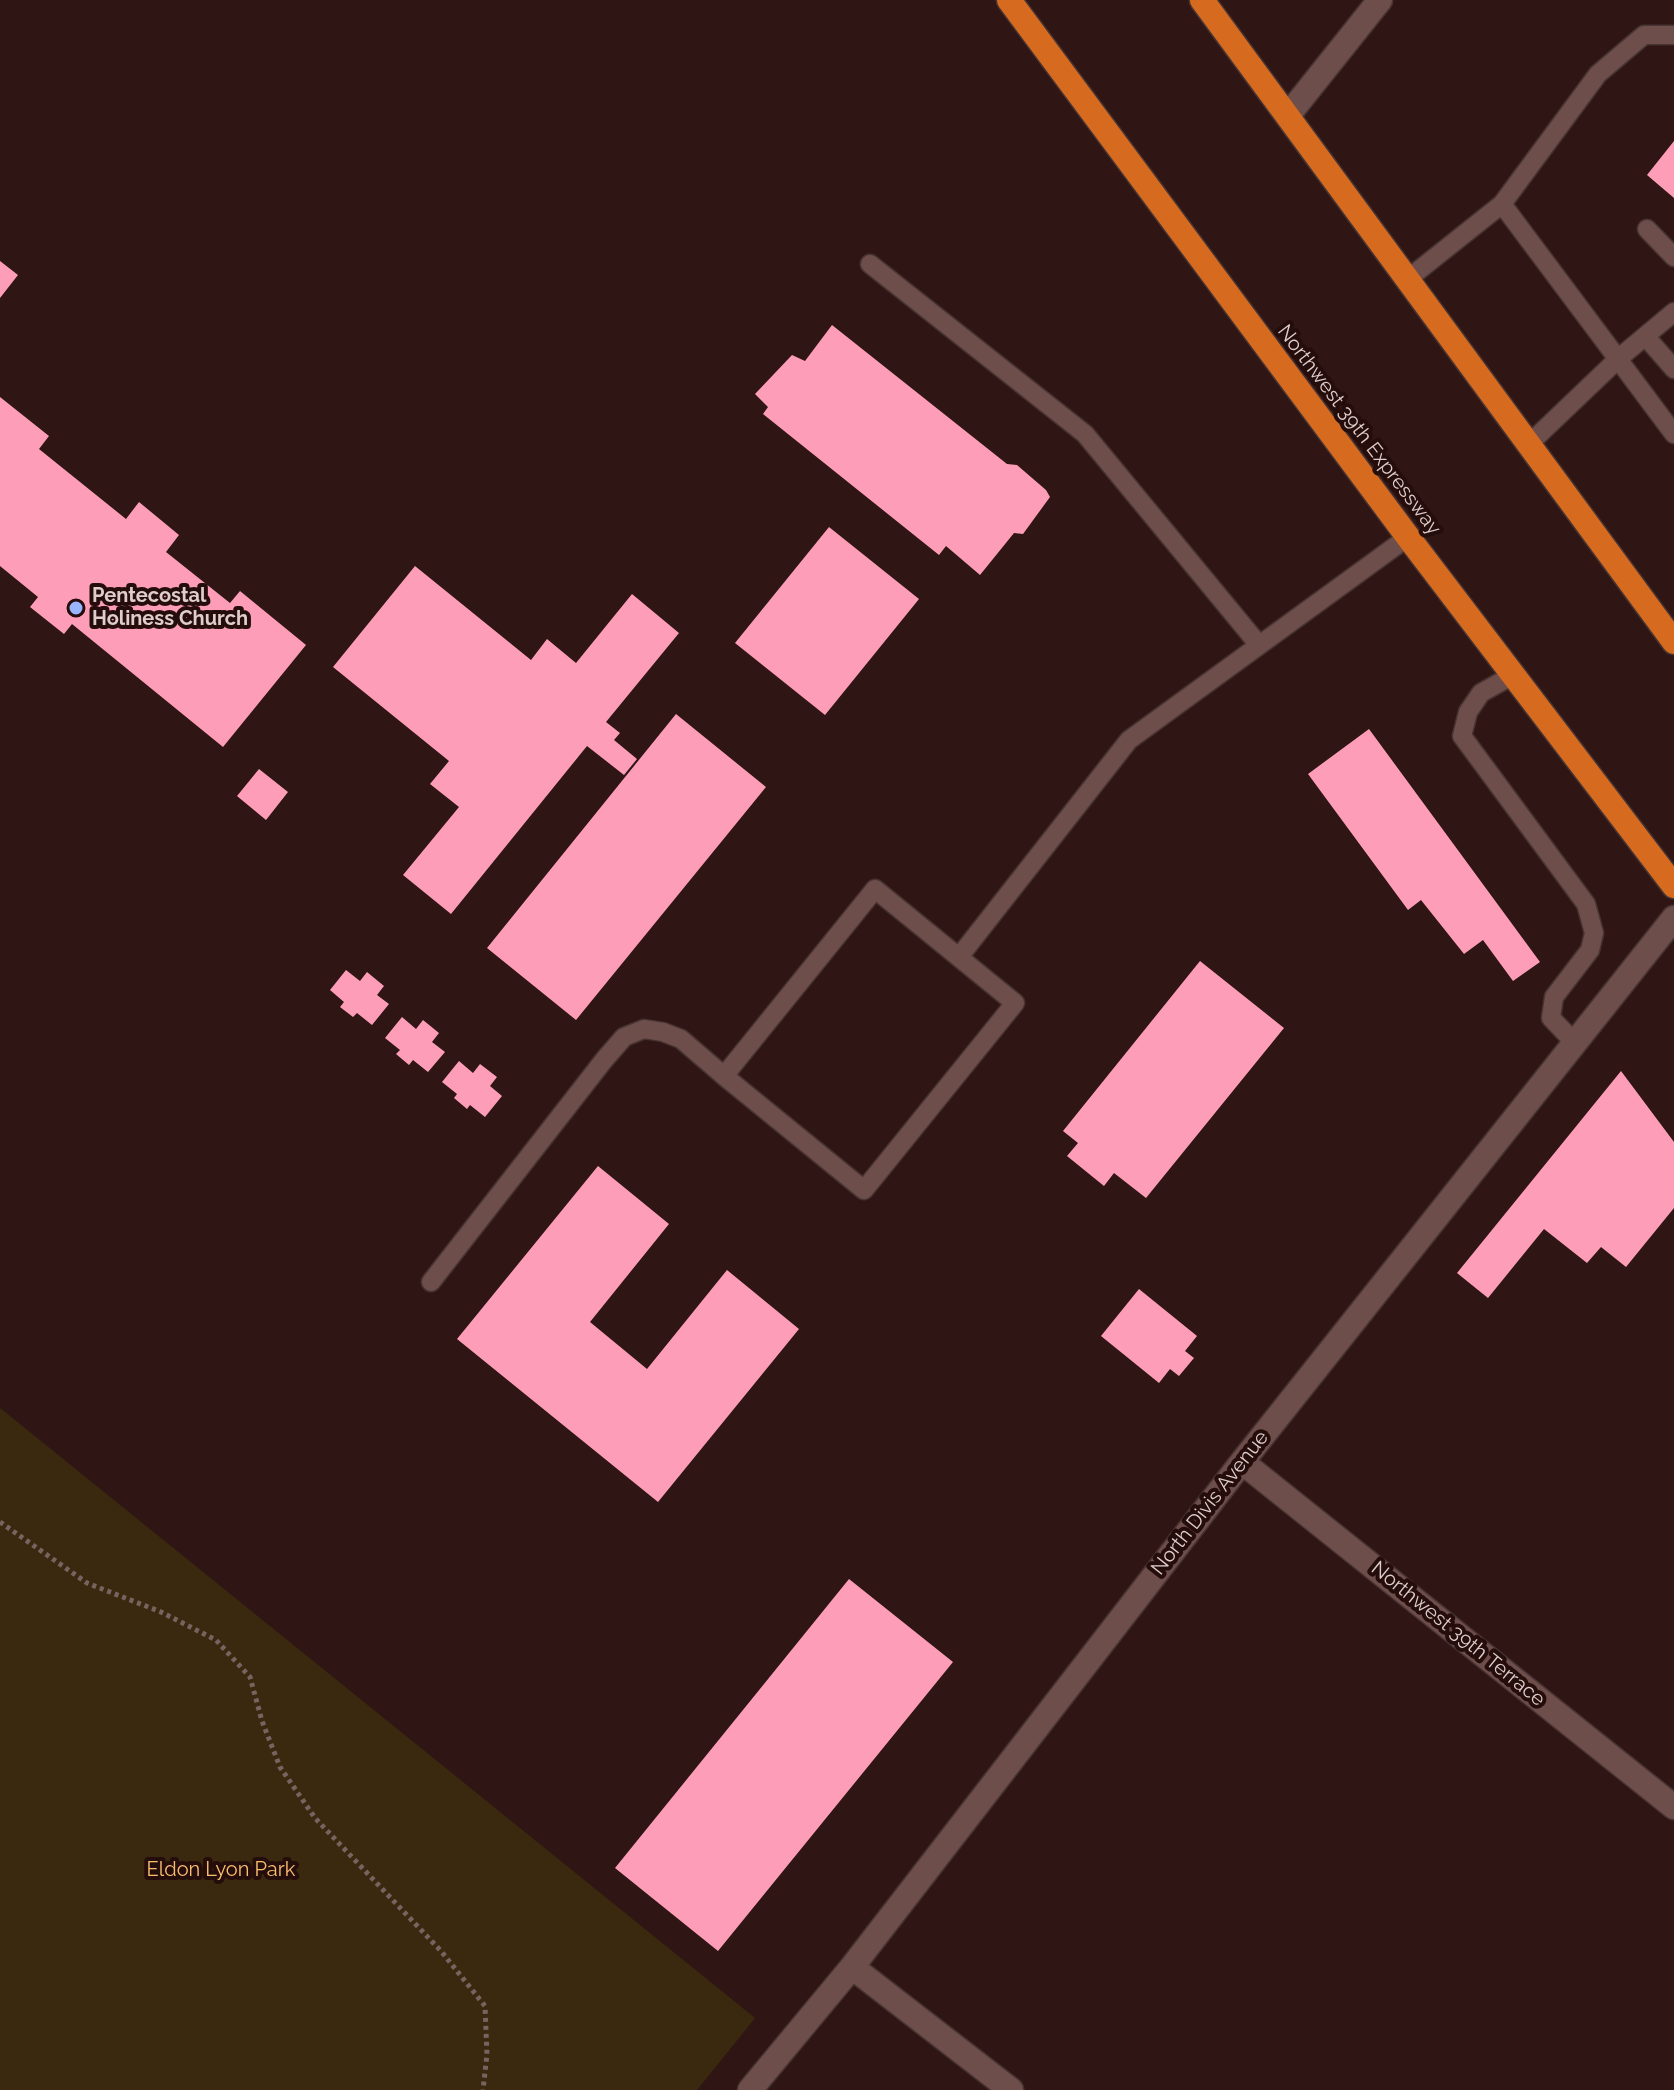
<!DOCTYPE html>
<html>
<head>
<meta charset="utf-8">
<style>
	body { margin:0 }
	canvas { display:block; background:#2f1614 }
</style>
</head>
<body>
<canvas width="1674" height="2090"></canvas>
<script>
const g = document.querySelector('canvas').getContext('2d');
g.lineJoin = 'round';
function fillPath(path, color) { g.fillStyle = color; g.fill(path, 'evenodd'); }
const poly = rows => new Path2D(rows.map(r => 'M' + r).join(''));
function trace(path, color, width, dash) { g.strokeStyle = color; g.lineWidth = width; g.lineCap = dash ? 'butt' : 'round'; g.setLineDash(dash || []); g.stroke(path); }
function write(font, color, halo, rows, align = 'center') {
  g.font = font + ' Raleway,sans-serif'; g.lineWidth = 8; g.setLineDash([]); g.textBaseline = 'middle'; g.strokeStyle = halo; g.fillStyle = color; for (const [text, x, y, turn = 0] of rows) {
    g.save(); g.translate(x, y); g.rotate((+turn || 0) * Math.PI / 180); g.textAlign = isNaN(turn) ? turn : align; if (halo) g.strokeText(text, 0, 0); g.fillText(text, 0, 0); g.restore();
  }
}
fillPath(poly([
	[0,1408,755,2018,697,2090,0,2090]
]), '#3a290f');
fillPath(poly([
	[1674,141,1674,198,1647,175],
	[0,261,18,275,0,298],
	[832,325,1007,464,1017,465,1046,490,1050,497,1023,534,1014,533,980,575,946,546,939,555,763,414,768,407,755,394,792,355,805,361],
	[0,397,49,436,39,449,126,519,139,502,179,535,166,552,230,603,240,591,306,645,223,747,72,624,64,634,30,607,38,597,0,566],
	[829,527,919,599,825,715,735,643],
	[415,566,531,660,547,639,576,663,632,594,679,633,606,722,620,733,614,740,637,759,624,775,587,746,451,914,403,875,459,807,430,784,449,761,333,667],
	[676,714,766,787,576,1020,487,948],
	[1369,729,1540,962,1513,981,1483,940,1464,954,1421,900,1408,910,1308,774],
	[259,769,288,792,266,820,237,796],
	[1200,961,1284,1028,1146,1198,1114,1173,1104,1186,1067,1156,1078,1143,1063,1131],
	[346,970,360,981,367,972,384,986,377,995,389,1004,372,1025,357,1013,353,1017,340,1007,344,1002,330,990],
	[402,1017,416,1029,423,1020,439,1033,432,1042,445,1052,428,1072,413,1060,409,1065,396,1054,400,1050,385,1038],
	[459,1061,473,1073,480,1064,497,1077,490,1086,502,1096,485,1117,470,1105,467,1109,454,1098,457,1094,442,1082],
	[1621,1071,1674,1142,1674,1208,1626,1267,1601,1247,1587,1263,1544,1229,1488,1298,1457,1273],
	[598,1166,669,1224,590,1322,647,1369,727,1270,799,1329,658,1502,457,1339],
	[1139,1289,1197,1336,1185,1351,1194,1358,1179,1376,1170,1369,1159,1383,1101,1336],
	[849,1579,953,1662,718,1951,615,1868]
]), '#fe9db8');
const lane = poly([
	[1502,204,1598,74,1644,35,1674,35],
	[1647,229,1674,257],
	[870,264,1085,434,1259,645],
	[1409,278,1502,204,1674,434],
	[1646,337,1674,369],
	[1529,444,1619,358,1674,312],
	[1513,675,1481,693,1468,712,1462,736,1586,904,1594,933,1590,950,1554,997,1551,1018,1575,1043],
	[875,889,1015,1003,864,1190,724,1076,875,889],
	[959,957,1129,740,1408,537],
	[431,1282,604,1060,624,1037,644,1029,663,1032,681,1039,724,1076]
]);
const street = poly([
	[1289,114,1380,0],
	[1242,1462,1674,1807],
	[852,1967,1011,2090],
	[750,2090,852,1967,1242,1462,1674,918]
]);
const highway = poly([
	[1009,0,1408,537,1674,886],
	[1202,0,1674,642]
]);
trace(lane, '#463332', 21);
trace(street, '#463332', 27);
trace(highway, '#463332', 27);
trace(poly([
	[0,1522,87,1583,161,1612,216,1640,250,1677,262,1721,280,1767,315,1818,441,1951,485,2006,487,2054,483,2090]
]), '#796361', 5, [4, 4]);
trace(lane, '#6d4e4b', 18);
trace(street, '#6d4e4b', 24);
trace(highway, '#d66b20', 24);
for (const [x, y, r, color] of [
	[76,608,8,"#98b5fd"]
]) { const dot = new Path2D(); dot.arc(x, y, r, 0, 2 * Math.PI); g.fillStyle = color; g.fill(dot); trace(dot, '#250d0b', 3); }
write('20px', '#dfcdcb', '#250d0b', [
	["Northwest 39th Expressway",1359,430,53],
	["North Divis Avenue",1210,1503,-52],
	["Northwest 39th Terrace",1458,1634,39]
]);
write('bold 20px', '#dfcdcb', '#250d0b', [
	["Pentecostal",92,596],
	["Holiness Church",92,619]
], 'left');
write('20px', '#fabf6e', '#250d0b', [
	["Eldon Lyon Park",221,1870]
]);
</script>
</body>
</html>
